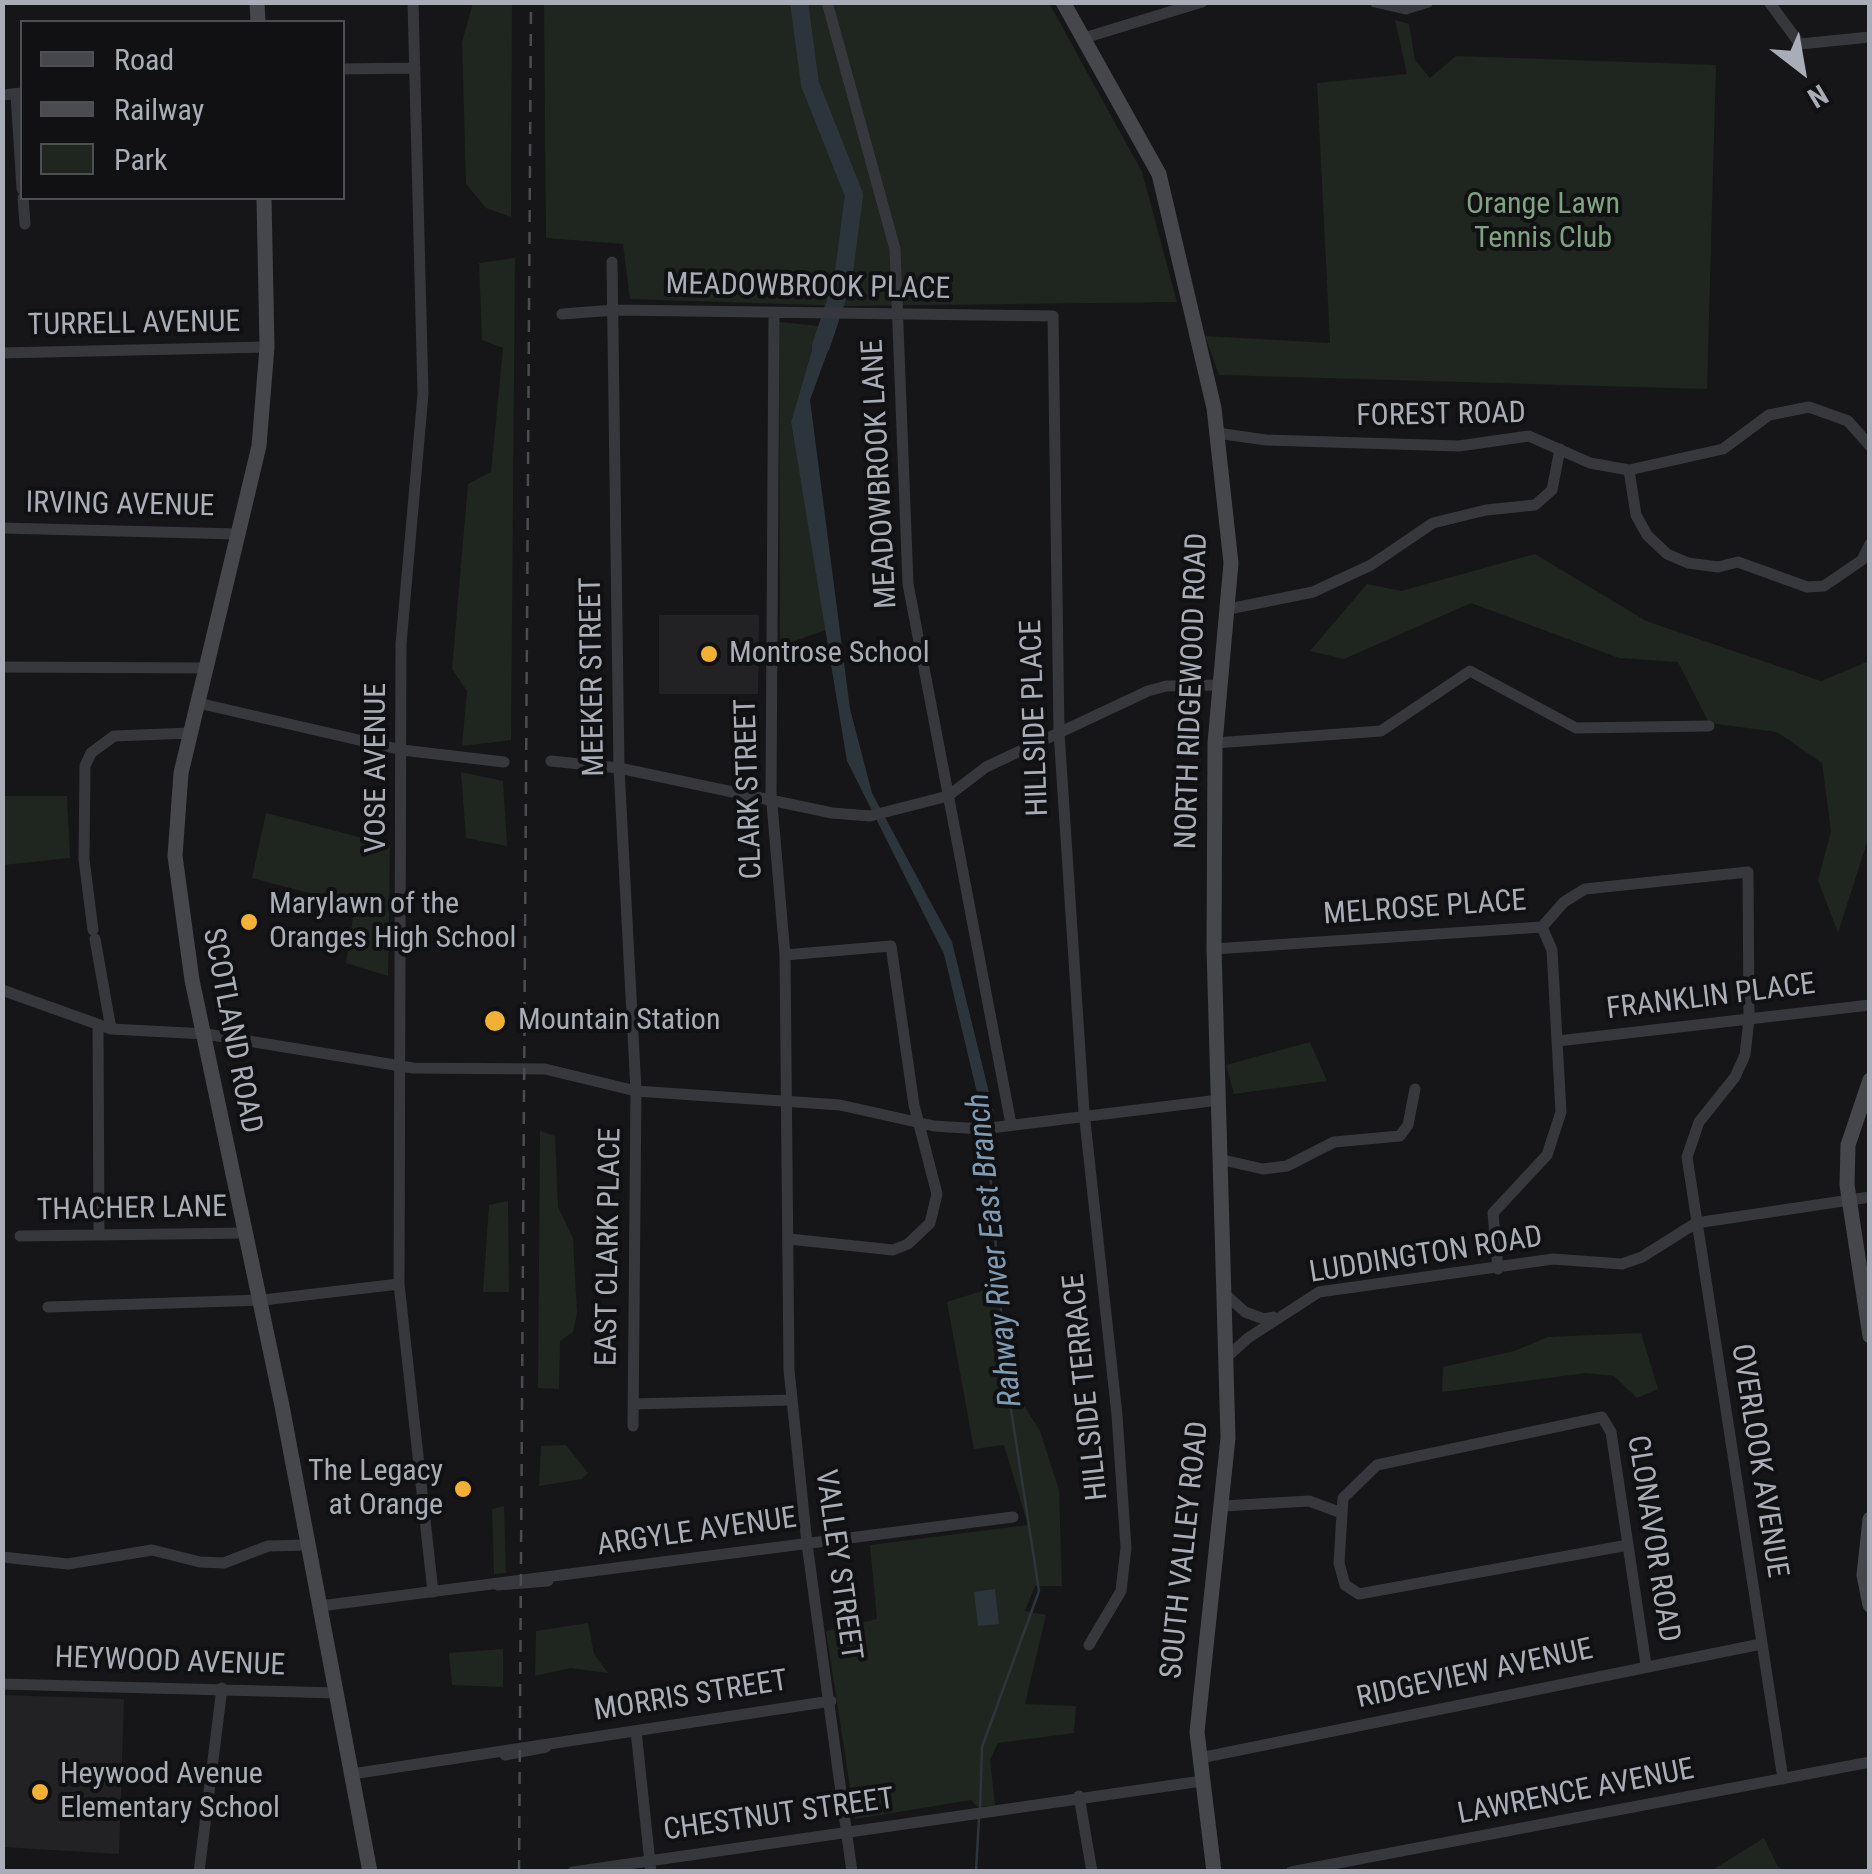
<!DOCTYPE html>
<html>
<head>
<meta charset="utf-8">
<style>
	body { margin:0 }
	#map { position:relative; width:1872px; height:1874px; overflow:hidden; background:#161618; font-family:"Roboto Condensed",sans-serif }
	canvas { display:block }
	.frame { position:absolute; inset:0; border:5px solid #a8adb8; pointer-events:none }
	.legend { position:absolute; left:20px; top:20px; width:325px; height:180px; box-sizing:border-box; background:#111113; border:2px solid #4d4f55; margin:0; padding:12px 18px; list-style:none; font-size:30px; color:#a8adb8 }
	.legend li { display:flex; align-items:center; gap:20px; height:50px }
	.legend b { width:50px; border:2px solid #4d4f55 }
	.north { position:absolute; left:1752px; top:20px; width:100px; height:100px; -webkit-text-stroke:8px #111113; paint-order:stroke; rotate:149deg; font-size:28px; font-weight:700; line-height:40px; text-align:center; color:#a8adb8 }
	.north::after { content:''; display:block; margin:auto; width:35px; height:45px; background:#a8adb8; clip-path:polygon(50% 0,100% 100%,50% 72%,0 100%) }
</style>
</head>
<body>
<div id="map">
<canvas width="1872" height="1874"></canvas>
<div class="frame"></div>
<ul class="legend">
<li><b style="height:12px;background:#45474d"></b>Road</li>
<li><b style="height:12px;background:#4a4c52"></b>Railway</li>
<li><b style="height:28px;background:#1e261f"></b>Park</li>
</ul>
<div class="north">N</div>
</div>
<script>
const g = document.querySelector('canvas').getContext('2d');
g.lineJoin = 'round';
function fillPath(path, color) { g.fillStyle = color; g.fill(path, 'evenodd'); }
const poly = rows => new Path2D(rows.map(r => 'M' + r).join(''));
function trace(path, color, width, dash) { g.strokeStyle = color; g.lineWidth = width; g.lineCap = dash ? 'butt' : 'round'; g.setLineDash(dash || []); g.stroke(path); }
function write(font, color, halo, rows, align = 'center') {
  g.font = font + ' "Roboto Condensed",sans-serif'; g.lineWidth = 8; g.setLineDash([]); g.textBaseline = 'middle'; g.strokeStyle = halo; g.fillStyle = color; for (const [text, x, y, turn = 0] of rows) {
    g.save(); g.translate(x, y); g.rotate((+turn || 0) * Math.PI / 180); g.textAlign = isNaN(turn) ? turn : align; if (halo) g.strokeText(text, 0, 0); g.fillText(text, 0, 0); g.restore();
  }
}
fillPath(poly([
	[659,615,759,615,758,694,659,694],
	[3,1695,124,1699,119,1854,3,1847]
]), '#222225');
fillPath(poly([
	[473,3,512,3,511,217,486,208,466,184,462,42],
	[544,3,1049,3,1142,172,1177,302,846,306,630,299,623,244,546,238],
	[1395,20,1409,24,1415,60,1430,78,1456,56,1716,65,1707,389,1219,375,1205,336,1330,343,1317,83,1407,74],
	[515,258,511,740,462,746,467,691,452,669,468,484,491,472,503,348,482,340,479,263],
	[779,322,819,326,791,422,826,630,780,646],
	[1535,554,1646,621,1821,681,1869,661,1869,836,1838,933,1818,880,1831,832,1822,763,1777,732,1709,723,1678,662,1619,658,1471,603,1344,659,1310,651,1367,584,1401,591],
	[461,772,503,781,507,846,466,838],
	[3,796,67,796,70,858,3,865],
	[266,813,390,845,388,976,346,963,355,905,252,878],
	[1310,1042,1327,1081,1234,1094,1226,1065],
	[540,1131,555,1136,558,1207,573,1238,577,1313,573,1332,560,1341,559,1389,538,1388],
	[508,1201,509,1292,483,1292,489,1205],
	[997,1286,1006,1377,1040,1431,1059,1490,1062,1586,1035,1586,1025,1611,1046,1615,1025,1704,1076,1706,1074,1733,998,1743,990,1760,995,1805,977,1807,971,1800,855,1819,826,1631,877,1619,870,1545,1028,1525,1004,1445,974,1449,947,1302],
	[1641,1333,1658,1389,1637,1398,1614,1376,1586,1373,1442,1392,1443,1367,1514,1351,1548,1337],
	[566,1445,588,1473,582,1479,539,1486,541,1446],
	[504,1506,506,1573,494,1574,492,1509],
	[588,1623,594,1654,608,1673,570,1668,535,1676,536,1631],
	[503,1649,503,1687,452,1685,449,1653],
	[1764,1838,1778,1867,1788,1871,1711,1871]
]), '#1e261f');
fillPath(poly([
	[819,326,837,326,810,400,850,709,872,793,952,942,994,1113,983,1118,944,954,847,761,791,422],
	[995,1589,999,1624,978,1626,974,1592]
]), '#2c353c');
trace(poly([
	[980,1810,982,1747,1039,1591,1006,1377,987,1132],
	[976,1872,979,1818]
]), '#2c353c', 2.5);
trace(poly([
	[799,2,810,84,854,195,843,280,821,346]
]), '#2c353c', 18);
trace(poly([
	[413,2,423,394,401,644,399,1284,433,1592],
	[827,2,895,249,908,584,1011,1124],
	[1375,2,1406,9,1428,2],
	[1769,2,1800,44,1870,37],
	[1084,38,1202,2],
	[342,69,415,68],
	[16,94,22,189],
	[2,95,22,93],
	[23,198,25,224],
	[612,262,619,768,636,1091,633,1426],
	[774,313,771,793,785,955,789,1370,807,1544,852,1872],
	[562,314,615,310,1053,316,1059,732,1084,1112,1117,1415,1126,1548,1121,1591,1089,1645],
	[2,353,267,347],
	[1217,433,1266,440,1459,446,1529,436,1590,463,1629,470,1723,449,1769,415,1809,407,1848,421,1870,446],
	[1629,470,1636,515,1647,535,1667,554,1688,563,1718,567,1738,562,1807,587,1824,586,1862,560,1870,544],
	[2,528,237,534],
	[1229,609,1313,592,1371,565,1433,523,1486,510,1535,505,1552,490,1560,449],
	[2,667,206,668],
	[198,703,402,750,504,762],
	[1215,743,1381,731,1470,671,1576,728,1709,726],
	[551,761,619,768,832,813,870,816,948,796,986,767,1148,691,1166,686,1221,685],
	[93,930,84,859,85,766,91,753,114,736,191,733],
	[95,939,111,1029],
	[1214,949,1542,927,1564,902,1585,889,1748,872,1749,1019,1745,1055,1735,1077,1699,1122,1687,1157,1783,1779],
	[785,955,891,946,914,1105,937,1194,930,1223,908,1244,893,1250,789,1239],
	[2,990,111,1029,206,1034,413,1068,545,1069,636,1091,840,1105,934,1126,982,1129,1219,1100],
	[98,1026,99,1235],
	[1558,1041,1870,1005],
	[1223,1160,1263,1169,1287,1166,1334,1142,1400,1136,1408,1125,1415,1089],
	[20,1236,245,1233],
	[1498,1269,1493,1213,1547,1155,1561,1112,1552,950,1542,927],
	[1226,1295,1245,1312,1264,1319,1273,1317],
	[48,1307,263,1300,399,1284],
	[1228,1356,1248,1338,1319,1292,1553,1259,1622,1264,1642,1257,1696,1223,1870,1197],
	[633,1404,791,1400],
	[1223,1506,1309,1501,1342,1513],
	[1628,1545,1359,1594,1345,1585,1339,1563,1343,1498,1377,1465,1602,1417,1611,1432,1628,1545,1646,1665],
	[2,1557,68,1564,152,1550,200,1562,224,1563,268,1546,309,1545],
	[498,1585,548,1581],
	[320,1606,1013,1517],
	[2,1684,337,1693],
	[636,1731,651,1872],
	[505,1755,546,1747],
	[1200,1758,1761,1644],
	[352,1774,831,1701],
	[1079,1796,1092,1872],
	[199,1872,222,1688],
	[573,1872,1202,1781],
	[1291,1872,1870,1762]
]), '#37383d', 11);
trace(poly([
	[257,2,258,22],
	[1063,2,1159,174,1214,408,1231,563,1215,743,1214,949,1228,1438,1197,1732,1214,1872],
	[264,198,267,347,259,446,181,773,175,856,192,980,282,1406,370,1872],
	[1870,1080,1848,1145,1847,1185,1870,1336],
	[1870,1519,1864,1575,1870,1605]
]), '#45474d', 15);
trace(poly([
	[519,1872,531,2]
]), '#4a4c52', 2.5, [12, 10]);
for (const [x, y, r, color] of [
	[709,654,10,"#f2b134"],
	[249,922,10,"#f2b134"],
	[495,1021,12,"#f2b134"],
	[463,1489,10,"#f2b134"],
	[40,1792,10,"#f2b134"]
]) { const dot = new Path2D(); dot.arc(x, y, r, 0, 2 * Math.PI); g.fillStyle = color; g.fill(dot); trace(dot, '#111113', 4); }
write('30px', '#7fa381', '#111113', [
	["Orange Lawn",1543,205],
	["Tennis Club",1543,239]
]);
write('30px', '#a8adb8', '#111113', [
	["MEADOWBROOK PLACE",808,288,1],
	["TURRELL AVENUE",134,325,-1],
	["FOREST ROAD",1441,416,-1],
	["MEADOWBROOK LANE",881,474,-93],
	["IRVING AVENUE",120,506,1],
	["MEEKER STREET",594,677,-91],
	["NORTH RIDGEWOOD ROAD",1193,691,-88],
	["HILLSIDE PLACE",1036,718,-92],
	["VOSE AVENUE",377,768,-90],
	["CLARK STREET",750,789,-92],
	["MELROSE PLACE",1425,909,-4],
	["FRANKLIN PLACE",1711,998,-7],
	["SCOTLAND ROAD",231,1031,79],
	["THACHER LANE",132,1210,-1],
	["EAST CLARK PLACE",610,1247,-89],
	["LUDDINGTON ROAD",1426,1256,-9],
	["HILLSIDE TERRACE",1087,1387,-96],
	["OVERLOOK AVENUE",1758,1461,81],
	["ARGYLE AVENUE",697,1533,-8],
	["CLONAVOR ROAD",1652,1539,81],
	["SOUTH VALLEY ROAD",1186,1550,-84],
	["VALLEY STREET",837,1565,82],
	["HEYWOOD AVENUE",170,1663,2],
	["RIDGEVIEW AVENUE",1475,1675,-12],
	["MORRIS STREET",691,1697,-9],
	["LAWRENCE AVENUE",1576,1793,-11],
	["CHESTNUT STREET",779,1816,-8]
]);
write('30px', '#a8adb8', '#111113', [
	["Montrose School",729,654],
	["Marylawn of the",269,905],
	["Oranges High School",269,939],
	["Mountain Station",518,1021],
	["The Legacy",443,1472,"right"],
	["at Orange",443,1506,"right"],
	["Heywood Avenue",60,1775],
	["Elementary School",60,1809]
], 'left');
write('italic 32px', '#7f9bb3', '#111113', [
	["Rahway River East Branch",996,1250,-96]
]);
</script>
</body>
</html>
